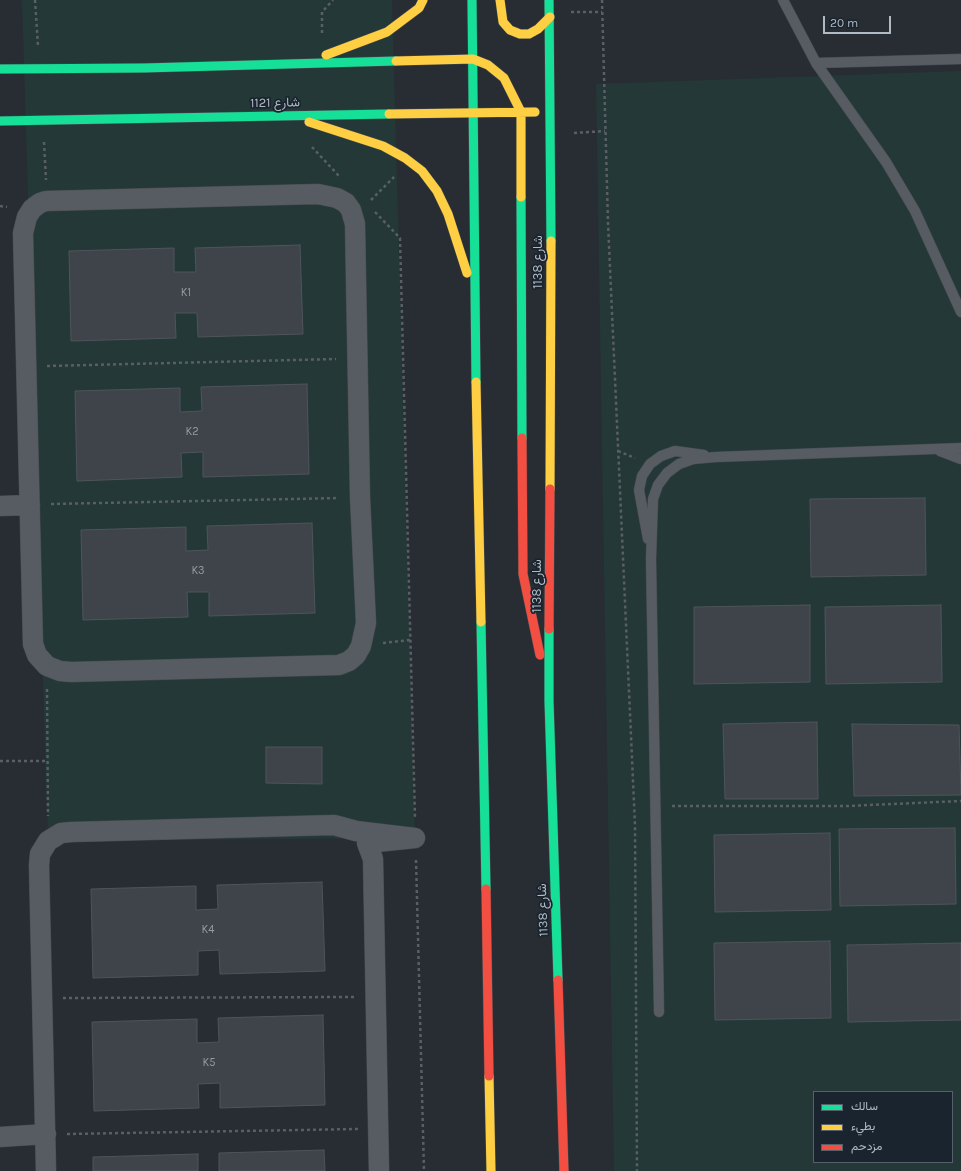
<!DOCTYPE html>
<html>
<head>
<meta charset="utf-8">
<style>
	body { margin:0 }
	#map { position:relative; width:961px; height:1171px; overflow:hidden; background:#272d33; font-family:Karla,Vazirmatn,sans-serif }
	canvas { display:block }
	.legend { position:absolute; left:813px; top:1091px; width:140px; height:72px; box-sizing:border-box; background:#1a242e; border:1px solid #56606a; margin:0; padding:5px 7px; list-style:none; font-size:12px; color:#afbac5 }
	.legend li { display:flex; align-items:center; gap:8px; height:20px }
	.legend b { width:20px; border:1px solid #56606a }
	.scale { position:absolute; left:823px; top:16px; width:68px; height:18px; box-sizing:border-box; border:2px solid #afbac5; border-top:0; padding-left:5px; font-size:12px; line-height:14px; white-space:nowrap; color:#afbac5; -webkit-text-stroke:3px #1a242e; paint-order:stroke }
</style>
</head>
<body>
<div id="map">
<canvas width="961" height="1171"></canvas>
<ul class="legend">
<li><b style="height:5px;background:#16e098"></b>سالك</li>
<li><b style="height:5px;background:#ffcf43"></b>بطيء</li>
<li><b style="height:5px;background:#f24e42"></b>مزدحم</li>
</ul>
<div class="scale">20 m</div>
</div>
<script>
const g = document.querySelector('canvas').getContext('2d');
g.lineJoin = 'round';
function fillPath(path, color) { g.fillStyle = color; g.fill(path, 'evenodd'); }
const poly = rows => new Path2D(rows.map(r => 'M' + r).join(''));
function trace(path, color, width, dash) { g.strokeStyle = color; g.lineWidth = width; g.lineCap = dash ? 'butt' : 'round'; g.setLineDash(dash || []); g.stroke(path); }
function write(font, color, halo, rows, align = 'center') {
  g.font = font + ' Karla,Vazirmatn,sans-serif'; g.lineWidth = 3.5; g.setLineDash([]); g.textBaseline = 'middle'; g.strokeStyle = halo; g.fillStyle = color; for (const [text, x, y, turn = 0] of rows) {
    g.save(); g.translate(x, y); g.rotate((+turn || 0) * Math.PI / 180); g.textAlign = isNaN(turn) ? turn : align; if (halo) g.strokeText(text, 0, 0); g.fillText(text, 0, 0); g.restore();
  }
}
fillPath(poly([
	[22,0,392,0,415,838,48,841],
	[961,71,961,1171,614,1171,596,84],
	[814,1092,952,1092,952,1162,814,1162]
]), '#243838');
const building = poly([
	[300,245,303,334,198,337,197,313,175,313,176,338,71,341,69,251,174,248,174,272,196,272,195,248,300,245],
	[307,384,309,474,203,477,203,452,181,453,182,477,77,481,75,391,180,388,180,412,202,411,201,387,307,384],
	[925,498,926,575,811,577,810,499,925,498],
	[312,523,315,613,209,616,209,592,187,592,188,617,83,620,81,530,186,527,186,551,208,550,207,526,312,523],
	[810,605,810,682,694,684,694,607,810,605],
	[941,605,942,682,826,684,825,607,941,605],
	[817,722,818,799,725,799,723,724,817,722],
	[852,724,959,725,961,795,854,796,852,724],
	[266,747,322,747,322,784,266,783,266,747],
	[955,828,956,904,840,906,839,829,955,828],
	[830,833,831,910,715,912,714,835,830,833],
	[322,882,325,971,220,974,219,950,198,951,198,975,93,978,91,889,196,886,196,910,218,909,217,885,322,882],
	[830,941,831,1018,715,1020,714,943,830,941],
	[961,943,961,1020,848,1022,847,945,961,943],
	[323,1015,325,1105,220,1108,220,1083,198,1084,199,1108,94,1111,92,1022,197,1019,197,1043,219,1042,218,1018,323,1015],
	[324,1150,325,1171,219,1171,219,1153,324,1150],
	[198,1154,198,1171,93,1171,93,1157,198,1154]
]);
fillPath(building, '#3f444a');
trace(building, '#4e545b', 1);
const lane = poly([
	[783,0,816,63,886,162,915,211,961,312],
	[816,63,961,59],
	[940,451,961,459],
	[648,539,639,490,642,476,650,464,661,456,675,451,704,455],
	[659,1012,651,559,653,499,658,485,667,473,679,464,693,459,716,457,961,448]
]);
const street = poly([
	[318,194,337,198,346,203,351,210,355,224,360,497,366,623,361,646,356,655,349,661,339,665,71,672,60,671,47,666,37,655,33,644,23,233,27,217,32,209,40,203,46,201,318,194],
	[0,506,30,505],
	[0,1137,46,1134],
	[46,1171,39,865,40,854,48,841,61,833,71,832,334,825,356,831,415,838,367,843,373,859,379,1171]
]);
const fast = poly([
	[472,0,476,382],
	[549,0,551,241],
	[0,69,144,68,396,61],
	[0,121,389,114],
	[521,197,522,438],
	[481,622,486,889],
	[549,629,549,701,558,980]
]);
const slow = poly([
	[500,0,503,22,510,30,520,34,529,34,538,29,550,17],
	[326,55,387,32,419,8,423,0],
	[396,61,473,59,488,65,504,78,521,112,521,197],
	[389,114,535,112],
	[309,122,383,146,405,158,422,171,437,191,448,214,467,273],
	[476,382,481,622],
	[550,489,551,241],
	[489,1076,491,1171]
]);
const jam = poly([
	[522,438,523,574,540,655],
	[549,629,550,489],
	[486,889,489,1076],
	[558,980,564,1171]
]);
trace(lane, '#44494e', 11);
trace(street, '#44494e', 21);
trace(fast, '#44494e', 10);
trace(slow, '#44494e', 10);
trace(jam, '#44494e', 10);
trace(poly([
	[35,0,38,46],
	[602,0,608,223,635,825,637,1171],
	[571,12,602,12],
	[322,33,322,12,333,0],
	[574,133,605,131],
	[44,142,46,180],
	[312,147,339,176],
	[371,200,394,177],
	[0,206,7,207],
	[375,212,400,238,415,817],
	[47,366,336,359],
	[618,451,635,458],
	[51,504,339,498],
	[383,643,410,640],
	[47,689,48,816],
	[0,761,48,761],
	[672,806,847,806,961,801],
	[416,860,424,1171],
	[63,998,354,997],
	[67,1134,358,1129]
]), '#595f64', 2.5, [3, 3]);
trace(lane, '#565c61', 10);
trace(street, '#565c61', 20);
trace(fast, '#16e098', 9);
trace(slow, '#ffcf43', 9);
trace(jam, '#f24e42', 9);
write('11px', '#939ca6', null, [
	["K1",186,293],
	["K2",192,432],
	["K3",198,571],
	["K4",208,930],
	["K5",209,1063]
]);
write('13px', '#afbac5', '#1a242e', [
	["شارع 1121",275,103,-1],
	["شارع 1138",538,262,-90],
	["شارع 1138",537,586,-90],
	["شارع 1138",543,910,-92]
]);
</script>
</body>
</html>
